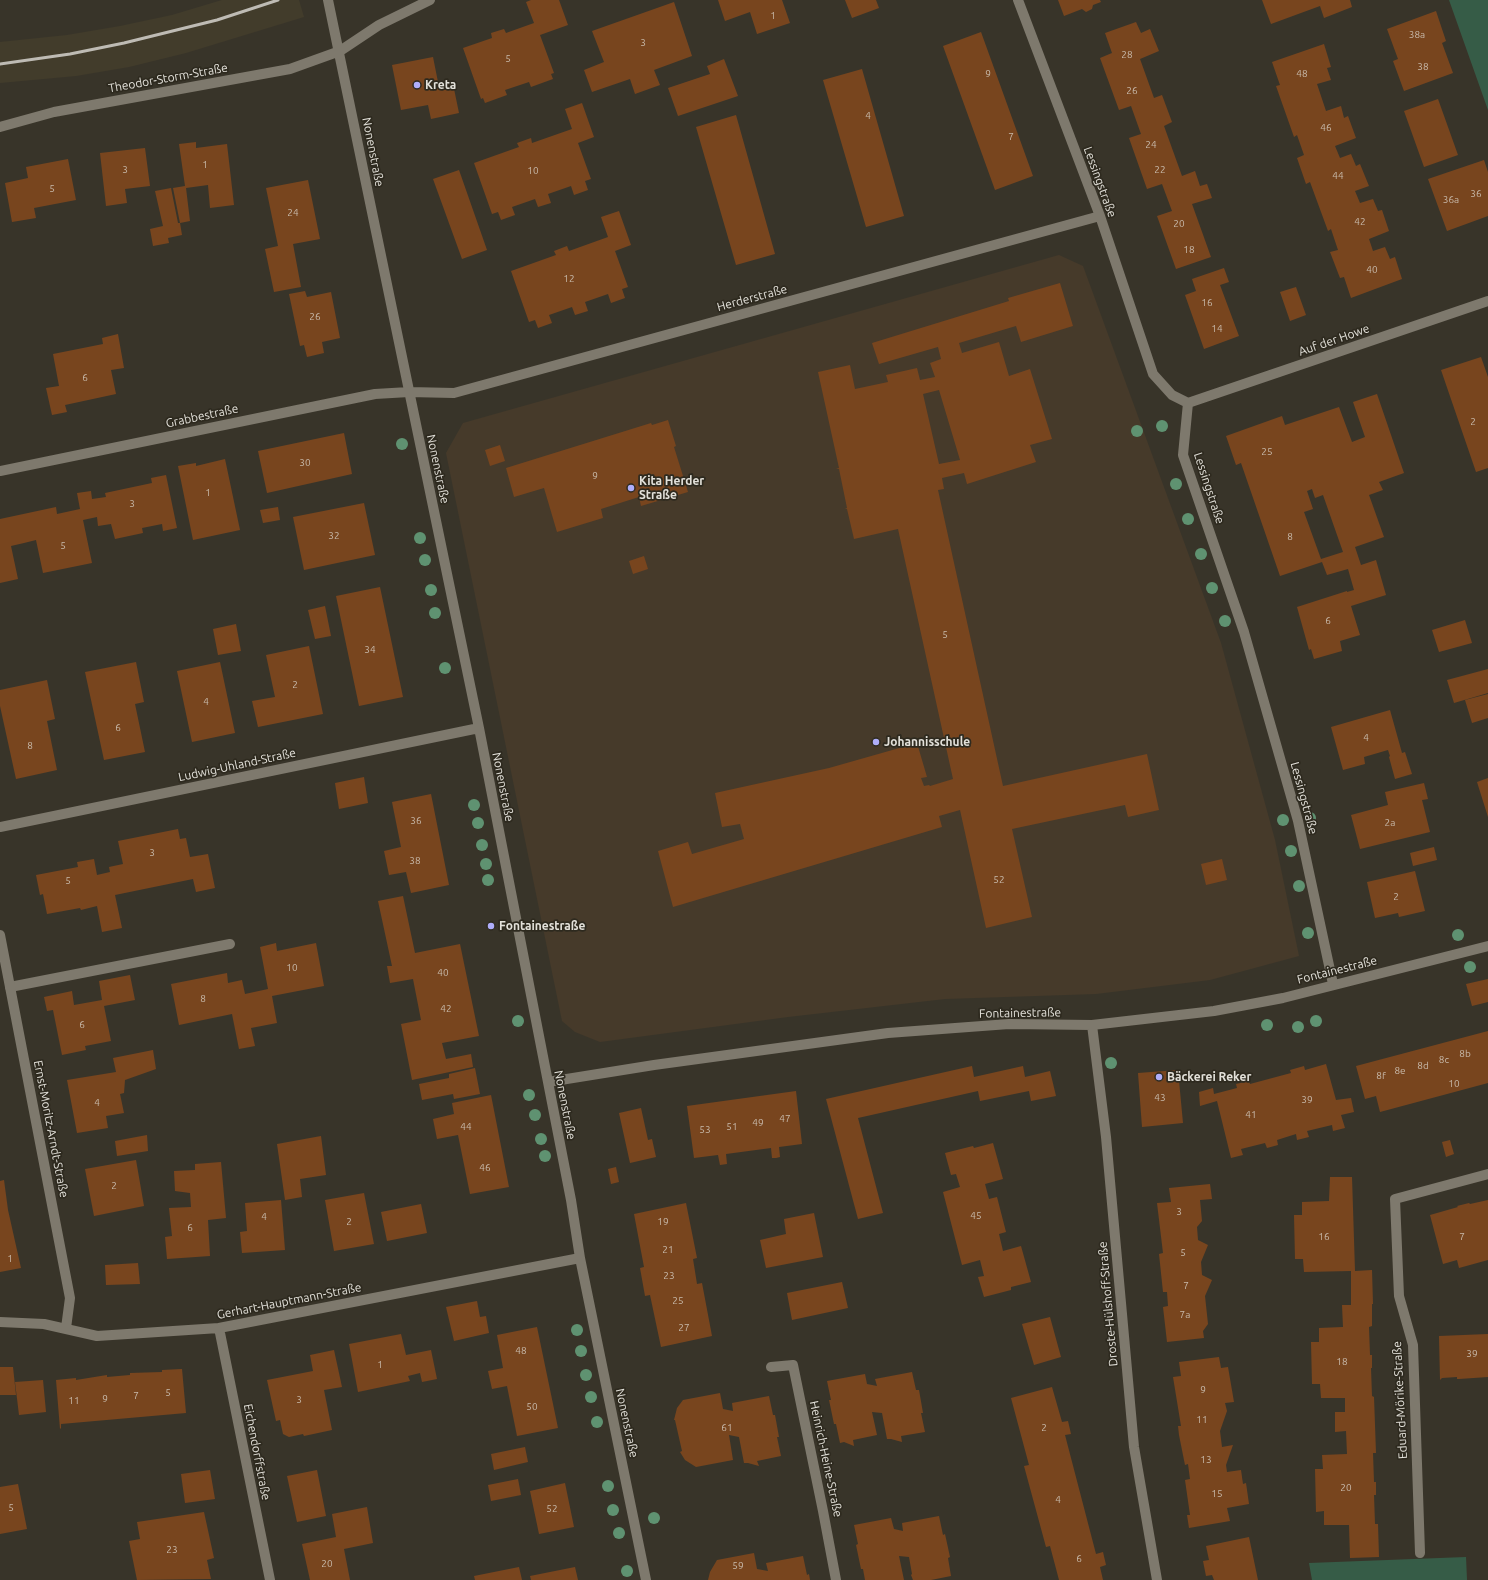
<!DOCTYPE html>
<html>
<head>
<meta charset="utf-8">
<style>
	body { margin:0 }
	canvas { display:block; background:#383429 }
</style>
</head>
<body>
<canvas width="1488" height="1580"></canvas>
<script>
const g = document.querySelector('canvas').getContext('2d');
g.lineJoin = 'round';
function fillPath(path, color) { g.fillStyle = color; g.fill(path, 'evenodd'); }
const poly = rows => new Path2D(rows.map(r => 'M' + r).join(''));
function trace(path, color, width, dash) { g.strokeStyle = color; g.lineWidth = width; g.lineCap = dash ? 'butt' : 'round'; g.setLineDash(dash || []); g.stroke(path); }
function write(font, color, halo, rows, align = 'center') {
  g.font = font + ' Ubuntu,sans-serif'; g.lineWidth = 3.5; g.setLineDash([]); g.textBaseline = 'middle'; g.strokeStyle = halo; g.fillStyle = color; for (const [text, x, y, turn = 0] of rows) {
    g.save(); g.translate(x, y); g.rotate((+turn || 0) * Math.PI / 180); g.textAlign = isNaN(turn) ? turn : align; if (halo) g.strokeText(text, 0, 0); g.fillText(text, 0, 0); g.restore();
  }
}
fillPath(poly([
	[222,0,299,0,304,17,186,53,129,67,76,76,0,83,0,42,67,35,120,26,172,15]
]), '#423c2b');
fillPath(poly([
	[1059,255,1083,266,1221,643,1275,840,1299,956,1210,980,1096,994,945,999,788,1017,600,1042,575,1032,562,1021,446,453,463,423]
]), '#463a2a');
fillPath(poly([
	[1449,0,1488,0,1488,110],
	[1466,1557,1467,1580,1312,1580,1309,1563]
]), '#365c47');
fillPath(poly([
	[531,0,559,0,568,25,540,35,554,73,551,74,553,79,531,87,529,82,505,90,507,95,485,103,483,98,481,99,463,48,492,38,491,33,504,29,506,33,534,23,526,2],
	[718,0,782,0,790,23,757,34,750,12,725,21],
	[845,0,876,0,879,8,852,18],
	[1058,0,1100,0,1101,2,1093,5,1092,9,1086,12,1082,9,1064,16],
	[1262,0,1350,0,1352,7,1324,18,1320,6,1271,24],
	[674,2,692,56,654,70,660,85,635,94,630,79,592,92,584,70,604,62,592,31],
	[1436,11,1446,41,1442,43,1453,73,1404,91,1393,61,1398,59,1387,29],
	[1136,22,1141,33,1150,29,1159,51,1140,59,1154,98,1162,95,1172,122,1164,126,1182,176,1195,171,1200,186,1207,184,1212,198,1192,204,1211,257,1176,269,1157,216,1172,211,1162,184,1147,189,1129,138,1141,134,1131,106,1119,110,1100,58,1112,53,1105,33],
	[981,32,1033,176,995,190,943,46],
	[1324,44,1331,67,1327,68,1331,80,1317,84,1326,111,1341,106,1344,118,1348,116,1356,138,1335,146,1340,158,1351,154,1356,166,1360,164,1369,186,1355,191,1360,203,1373,199,1378,211,1382,210,1389,231,1369,239,1373,251,1385,247,1390,259,1395,257,1402,279,1351,298,1344,277,1340,278,1330,252,1338,250,1331,229,1328,231,1310,182,1306,184,1297,158,1304,155,1297,135,1294,137,1276,86,1280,85,1272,62],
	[433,57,439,87,453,84,459,113,431,119,428,105,401,110,392,65],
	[724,59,738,96,678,116,668,88,710,74,707,66],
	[862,69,904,216,866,227,823,80],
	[1438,99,1458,155,1424,167,1404,111],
	[582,103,594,137,578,143,591,179,585,181,588,190,574,195,571,186,548,194,551,203,538,207,535,199,512,207,515,215,501,220,498,212,492,214,474,163,519,147,517,143,531,138,532,143,572,129,565,109],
	[736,115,775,254,736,265,696,127],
	[196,142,196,148,227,144,234,205,210,208,208,185,186,188,190,221,180,223,182,235,168,238,169,243,153,246,150,229,163,226,155,191,171,188,178,223,180,223,173,188,185,186,179,144],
	[145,148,150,186,125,189,127,203,106,206,100,153],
	[68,159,76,200,34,208,36,218,12,222,5,183,28,178,26,167],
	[1484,160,1488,172,1488,216,1447,231,1428,179],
	[459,170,487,250,462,259,433,179],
	[308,180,320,239,293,244,301,287,274,292,265,249,278,246,266,188],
	[619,211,631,245,615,251,628,287,622,289,625,298,611,303,608,294,585,302,588,311,575,315,572,307,549,315,552,323,538,328,535,320,529,322,511,271,556,255,554,251,567,246,569,251,608,237,601,217],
	[1224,268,1229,282,1220,285,1239,336,1204,349,1185,295,1196,291,1192,279],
	[1060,283,1073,326,1021,342,1016,326,959,343,962,353,999,342,1009,376,1030,369,1052,439,1030,445,1036,462,967,484,964,473,942,478,944,489,938,490,1003,786,1147,754,1159,810,1128,817,1125,805,1012,829,1032,917,986,928,960,810,939,816,942,827,673,907,658,851,688,842,692,854,744,839,740,824,722,827,715,793,829,768,917,743,927,777,921,778,924,786,929,785,930,786,953,779,898,529,854,539,847,509,845,509,847,508,839,469,836,469,839,468,818,372,850,365,855,389,888,382,886,375,917,368,920,380,935,377,930,363,941,359,938,347,879,364,872,343,1009,301,1008,298],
	[939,390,960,460,939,464,923,394],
	[1296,287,1306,315,1290,321,1280,292],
	[305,291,307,297,331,292,340,338,322,342,324,353,307,357,304,345,300,346,289,294],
	[118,334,124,368,111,370,116,394,65,405,67,412,52,415,46,388,59,386,53,354,103,344,102,338],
	[1481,357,1488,377,1488,468,1476,472,1441,370],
	[1377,394,1404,473,1379,482,1383,490,1369,495,1384,537,1355,547,1361,565,1376,560,1386,595,1351,606,1360,635,1340,641,1342,651,1314,659,1311,649,1309,650,1297,607,1347,591,1347,592,1354,590,1348,569,1327,575,1322,562,1280,576,1241,463,1236,465,1226,436,1282,416,1285,425,1339,407,1352,442,1365,437,1353,402],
	[1312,489,1315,498,1323,495,1343,552,1321,559,1304,512,1313,509,1307,491],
	[668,420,676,446,674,447,688,492,641,506,639,497,601,509,603,518,557,532,544,488,514,497,506,468,651,423,652,425],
	[344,433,352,474,267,493,258,451],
	[500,445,505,461,490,466,485,450],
	[225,459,240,530,193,540,178,466,196,463,196,466],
	[166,475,177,528,163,531,162,524,142,528,143,533,115,539,111,524,98,526,97,517,83,520,92,563,43,573,36,540,24,543,11,546,18,579,0,583,0,519,56,507,57,514,80,509,77,493,91,491,92,499,106,497,105,493,152,483,151,478],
	[364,503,375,555,304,570,293,517],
	[278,507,280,520,263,523,260,510],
	[644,556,648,569,633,574,629,561],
	[380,587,403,697,359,706,336,596],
	[325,606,331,636,315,639,308,610],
	[1465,620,1472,643,1439,652,1432,630],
	[236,624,241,651,218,655,213,629],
	[309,646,323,714,258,727,252,701,275,697,266,655],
	[136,662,144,702,135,704,145,752,104,760,85,672],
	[220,662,235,733,192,742,177,671],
	[1488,669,1488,693,1454,703,1447,680],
	[47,680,55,719,47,721,57,770,16,779,0,706,0,690],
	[1488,694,1488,718,1472,723,1465,700],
	[1390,710,1402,753,1405,752,1412,774,1395,779,1389,757,1390,756,1388,750,1364,757,1365,764,1343,770,1331,727],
	[364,777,368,803,339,809,335,783],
	[1488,778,1488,817,1477,782],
	[1424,783,1428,799,1422,800,1430,832,1360,849,1351,815,1388,805,1385,792],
	[431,794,449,885,411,893,406,872,389,875,384,851,401,847,392,802],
	[178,829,180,839,186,838,190,857,208,854,215,888,196,892,193,879,115,895,122,928,102,932,97,906,81,910,80,908,47,914,43,894,40,895,36,875,78,867,77,862,94,859,97,875,110,872,109,867,123,864,118,841],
	[1434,847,1437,860,1413,866,1410,853],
	[1222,859,1227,880,1206,885,1201,864],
	[1415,871,1425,911,1399,917,1398,913,1375,918,1367,882],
	[403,896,415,953,460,944,479,1036,442,1043,446,1059,471,1054,473,1067,412,1080,401,1024,421,1020,413,979,390,983,387,966,392,966,378,901],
	[276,943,277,951,316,943,324,986,272,996,277,1023,251,1028,255,1046,239,1049,232,1014,179,1025,171,984,227,973,228,983,242,980,245,994,268,989,260,947],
	[130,975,135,1000,104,1006,111,1041,85,1046,86,1050,62,1055,53,1010,47,1011,44,997,72,991,74,1005,102,1000,99,981],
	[1488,979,1488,1002,1472,1006,1466,984],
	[1488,1031,1488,1083,1380,1112,1376,1096,1365,1099,1356,1066],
	[153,1050,156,1069,125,1080,124,1093,120,1094,124,1113,106,1116,108,1128,77,1133,67,1080,116,1072,113,1058],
	[1326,1064,1336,1100,1351,1098,1354,1112,1341,1115,1345,1128,1333,1131,1332,1125,1307,1131,1309,1137,1297,1140,1296,1134,1277,1140,1278,1145,1267,1148,1265,1143,1241,1149,1243,1155,1231,1158,1217,1101,1200,1106,1199,1092,1213,1088,1214,1094,1237,1088,1236,1084,1249,1081,1250,1084,1291,1073,1290,1070,1304,1066,1305,1070],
	[972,1066,974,1077,1023,1066,1025,1077,1050,1071,1056,1096,1031,1101,1029,1091,980,1101,978,1091,858,1118,883,1213,858,1219,826,1099],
	[475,1068,480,1094,454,1099,453,1094,422,1100,419,1084,449,1078,449,1074],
	[1178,1070,1183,1123,1142,1127,1138,1073],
	[796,1091,802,1144,779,1147,780,1157,776,1158,772,1158,771,1148,726,1154,727,1164,720,1165,718,1155,694,1158,687,1106],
	[491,1095,509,1187,470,1194,458,1135,437,1139,433,1119,454,1114,452,1103],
	[641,1108,648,1140,652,1139,656,1157,630,1163,619,1113],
	[147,1135,148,1151,117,1156,115,1141],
	[321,1136,326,1175,300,1179,302,1197,285,1200,277,1144],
	[1450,1140,1454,1154,1446,1157,1442,1142],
	[993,1143,1003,1179,985,1184,989,1199,997,1197,1006,1232,999,1234,1003,1251,1021,1246,1031,1282,1011,1287,1011,1290,984,1297,978,1277,984,1276,980,1260,962,1265,943,1192,960,1187,956,1174,951,1175,945,1153,973,1146,974,1148],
	[136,1160,144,1206,94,1216,85,1169],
	[221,1162,226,1218,208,1220,210,1256,167,1259,165,1237,172,1236,169,1208,191,1207,190,1193,175,1191,174,1171,195,1170,195,1164],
	[616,1167,619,1182,611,1184,608,1169],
	[1330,1177,1352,1177,1355,1271,1372,1270,1373,1304,1372,1304,1372,1326,1369,1327,1370,1355,1372,1355,1372,1368,1371,1368,1372,1396,1374,1397,1376,1453,1373,1453,1374,1482,1376,1482,1376,1495,1374,1495,1375,1524,1378,1524,1379,1557,1350,1558,1349,1525,1324,1525,1324,1511,1316,1512,1315,1469,1323,1469,1322,1455,1347,1454,1346,1431,1335,1432,1335,1412,1345,1412,1345,1398,1321,1398,1320,1384,1312,1384,1311,1342,1319,1342,1319,1328,1343,1327,1342,1305,1351,1305,1351,1271,1304,1272,1303,1259,1295,1259,1294,1215,1302,1215,1302,1202,1329,1201],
	[4,1180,8,1210,21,1268,0,1272,0,1181],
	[1210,1184,1212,1199,1200,1200,1202,1221,1197,1227,1198,1240,1208,1245,1201,1262,1202,1275,1212,1280,1205,1296,1208,1324,1203,1331,1204,1338,1167,1342,1163,1307,1168,1306,1167,1292,1163,1292,1159,1254,1163,1253,1157,1203,1171,1202,1169,1188],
	[364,1193,374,1244,334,1251,325,1200],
	[281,1200,285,1250,242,1253,240,1232,247,1231,245,1203],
	[1488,1200,1488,1260,1459,1268,1457,1260,1443,1264,1430,1215,1458,1207,1457,1206,1469,1203,1470,1204],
	[686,1203,697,1258,693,1259,697,1284,702,1283,712,1336,661,1347,650,1295,645,1296,640,1268,644,1267,634,1214],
	[421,1204,427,1233,387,1241,381,1212],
	[814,1213,823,1257,766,1268,760,1240,786,1234,784,1219],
	[138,1263,140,1284,106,1285,105,1265],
	[842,1282,848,1308,792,1320,787,1293],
	[477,1301,480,1317,486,1316,489,1333,454,1341,446,1307],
	[1050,1317,1061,1357,1034,1365,1022,1324],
	[537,1327,558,1428,517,1436,507,1386,492,1389,488,1371,503,1368,497,1335],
	[401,1334,406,1355,431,1350,437,1379,422,1382,420,1373,408,1376,410,1381,358,1392,349,1344],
	[1488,1334,1488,1377,1459,1379,1457,1379,1457,1377,1442,1378,1440,1380,1439,1336],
	[334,1350,342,1387,324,1390,332,1430,304,1436,303,1434,289,1437,283,1434,280,1420,276,1421,267,1380,313,1371,310,1355],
	[1219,1357,1221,1368,1228,1367,1234,1402,1225,1403,1227,1411,1220,1431,1222,1447,1233,1445,1226,1465,1227,1472,1241,1470,1243,1484,1246,1483,1249,1504,1227,1508,1230,1521,1189,1528,1187,1515,1190,1515,1185,1480,1190,1479,1188,1464,1185,1465,1179,1435,1178,1426,1181,1426,1173,1377,1181,1376,1179,1362],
	[0,1367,13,1367,16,1395,0,1395],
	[182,1369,186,1413,61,1424,61,1428,60,1429,56,1380,76,1378,76,1380,107,1375,107,1377,130,1375,130,1373,162,1372,162,1370],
	[912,1372,916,1390,919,1390,923,1413,921,1413,925,1432,901,1436,902,1442,891,1439,887,1439,882,1413,872,1412,877,1435,853,1440,854,1446,844,1442,840,1443,836,1424,834,1424,829,1400,831,1400,827,1381,865,1374,867,1384,877,1386,875,1379],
	[43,1380,46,1412,19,1415,15,1382],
	[1052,1387,1062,1422,1068,1421,1071,1434,1065,1435,1096,1554,1103,1552,1106,1565,1100,1567,1103,1580,1059,1580,1050,1546,1046,1547,1024,1466,1029,1465,1011,1398],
	[720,1393,723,1409,733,1411,732,1403,769,1396,773,1415,775,1415,779,1437,777,1437,781,1456,757,1461,759,1466,748,1463,744,1463,739,1437,729,1435,733,1460,696,1467,685,1460,680,1452,682,1451,675,1420,674,1420,677,1408,683,1400],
	[525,1447,528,1462,494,1470,491,1454],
	[210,1470,215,1499,185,1503,181,1474],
	[317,1470,326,1516,297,1522,287,1476],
	[518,1479,521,1495,491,1501,488,1485],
	[565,1483,574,1527,539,1534,530,1491],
	[18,1484,27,1529,0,1534,0,1487],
	[367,1507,373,1543,344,1549,350,1580,310,1580,302,1544,336,1537,332,1514],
	[204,1512,214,1558,207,1560,211,1579,137,1580,129,1541,140,1539,137,1522],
	[939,1516,943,1535,945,1534,950,1557,948,1558,951,1576,931,1580,913,1580,911,1575,912,1574,909,1557,899,1556,904,1580,865,1580,863,1569,861,1569,856,1545,858,1544,854,1525,891,1518,894,1529,903,1531,902,1523],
	[1249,1537,1258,1580,1214,1580,1212,1575,1206,1576,1203,1561,1209,1560,1206,1546],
	[754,1553,757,1569,768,1571,766,1563,803,1556,807,1575,809,1574,810,1580,708,1580,710,1572,717,1560],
	[519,1567,522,1580,475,1580,474,1576],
	[575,1567,578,1580,531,1580,530,1576]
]), '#78451e');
trace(poly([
	[10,987,230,944]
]), '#7e796d', 10);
trace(poly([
	[328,0,479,728,571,1200,580,1258,646,1580],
	[1018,0,1100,216,1153,374,1172,395,1188,403],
	[0,127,54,112,290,69,340,51,379,25,430,0],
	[1188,403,1183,455,1244,632,1298,821,1333,984],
	[1188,403,1488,301],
	[0,471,375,394,409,392,454,393,1100,216],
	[0,827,479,728],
	[0,935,70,1298,66,1328],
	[1092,1025,1106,1137,1134,1447,1157,1580],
	[548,1082,654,1065,888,1033,1009,1024,1092,1025,1214,1011,1283,998,1488,946],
	[0,1322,44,1324,97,1336,219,1328,580,1258],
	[219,1328,270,1580],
	[771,1367,793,1365,823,1511,836,1580],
	[1420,1553,1413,1345,1399,1296,1395,1199,1488,1174]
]), '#7e796d', 10);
trace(poly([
	[0,64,70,54,124,43,217,20,278,0]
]), '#bebbb4', 3);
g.fillStyle = '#5f9271';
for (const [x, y] of [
	[1162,426],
	[1137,431],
	[402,444],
	[1176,484],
	[1188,519],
	[420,538],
	[1201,554],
	[425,560],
	[1212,588],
	[431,590],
	[435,613],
	[1225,621],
	[445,668],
	[474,805],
	[1310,818],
	[1283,820],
	[478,823],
	[482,845],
	[1291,851],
	[486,864],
	[488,880],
	[1299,886],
	[1308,933],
	[1458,935],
	[1470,967],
	[518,1021],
	[1316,1021],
	[1267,1025],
	[1298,1027],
	[1111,1063],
	[529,1095],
	[535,1115],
	[541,1139],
	[545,1156],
	[577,1330],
	[581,1351],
	[586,1375],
	[591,1397],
	[597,1422],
	[608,1486],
	[613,1510],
	[654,1518],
	[619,1533],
	[627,1571]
]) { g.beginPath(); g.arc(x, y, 6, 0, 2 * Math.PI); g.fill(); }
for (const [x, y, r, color] of [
	[417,85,4,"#afaefa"],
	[631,488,4,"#afaefa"],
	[876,742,4,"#afaefa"],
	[491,926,4,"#afaefa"],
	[1159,1077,4,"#afaefa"]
]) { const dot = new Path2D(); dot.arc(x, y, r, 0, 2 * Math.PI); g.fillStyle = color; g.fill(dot); trace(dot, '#2e2a1f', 1.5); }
write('10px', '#c8baab', null, [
	["1",773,16],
	["38a",1417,35],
	["3",643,43],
	["28",1127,55],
	["5",508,59],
	["38",1423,67],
	["9",988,74],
	["48",1302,74],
	["26",1132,91],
	["4",868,116],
	["46",1326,128],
	["7",1011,137],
	["24",1151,145],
	["1",205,165],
	["3",125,170],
	["22",1160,170],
	["10",533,171],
	["44",1338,176],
	["5",52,189],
	["36",1476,194],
	["36a",1451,200],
	["24",293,213],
	["42",1360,222],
	["20",1179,224],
	["18",1189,250],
	["40",1372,270],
	["12",569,279],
	["16",1207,303],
	["26",315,317],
	["14",1217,329],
	["6",85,378],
	["2",1473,422],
	["25",1267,452],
	["30",305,463],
	["9",595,476],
	["1",208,493],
	["3",132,504],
	["32",334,536],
	["8",1290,537],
	["5",63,546],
	["6",1328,621],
	["5",945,635],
	["34",370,650],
	["2",295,685],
	["4",206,702],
	["6",118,728],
	["4",1366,738],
	["8",30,746],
	["36",416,821],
	["2a",1390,823],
	["3",152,853],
	["38",415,861],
	["52",999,880],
	["5",68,881],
	["2",1396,897],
	["10",292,968],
	["40",443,973],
	["8",203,999],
	["42",446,1009],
	["6",82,1025],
	["8b",1465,1054],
	["8c",1444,1060],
	["8d",1423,1066],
	["8e",1400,1071],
	["8f",1381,1076],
	["10",1454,1084],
	["43",1160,1098],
	["39",1307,1100],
	["4",97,1103],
	["41",1251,1115],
	["47",785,1119],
	["49",758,1123],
	["44",466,1127],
	["51",732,1127],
	["53",705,1130],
	["46",485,1168],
	["2",114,1186],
	["3",1179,1212],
	["45",976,1216],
	["4",264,1217],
	["2",349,1222],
	["19",663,1222],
	["6",190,1228],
	["16",1324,1237],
	["7",1462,1237],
	["21",668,1250],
	["5",1183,1253],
	["1",10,1259],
	["23",669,1276],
	["7",1186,1286],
	["25",678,1301],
	["7a",1185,1315],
	["27",684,1328],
	["48",521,1351],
	["39",1472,1354],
	["18",1342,1362],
	["1",380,1365],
	["9",1203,1390],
	["5",168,1393],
	["7",136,1396],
	["9",105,1399],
	["3",299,1400],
	["11",74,1401],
	["50",532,1407],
	["11",1202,1420],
	["61",727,1428],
	["2",1044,1428],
	["13",1206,1460],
	["20",1346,1488],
	["15",1217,1494],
	["4",1058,1500],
	["5",11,1508],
	["52",552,1509],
	["23",172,1550],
	["6",1079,1559],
	["20",327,1564],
	["59",738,1566]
]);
write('12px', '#e3e1da', '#2e2a1f', [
	["Theodor-Storm-Straße",168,78,-10],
	["Nonenstraße",373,152,79],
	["Lessingstraße",1100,182,70],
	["Herderstraße",752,298,-15],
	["Auf der Howe",1334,340,-19],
	["Grabbestraße",202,416,-12],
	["Nonenstraße",438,469,78],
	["Lessingstraße",1209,488,72],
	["Ludwig-Uhland-Straße",237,765,-12],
	["Nonenstraße",503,787,79],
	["Lessingstraße",1304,798,75],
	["Fontainestraße",1337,970,-14],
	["Fontainestraße",1020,1013,-1],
	["Nonenstraße",565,1105,79],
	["Ernst-Moritz-Arndt-Straße",51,1129,79],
	["Gerhart-Hauptmann-Straße",289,1301,-11],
	["Droste-Hülshoff-Straße",1108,1304,-95],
	["Eduard-Mörike-Straße",1400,1400,-93],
	["Nonenstraße",627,1423,78],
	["Eichendorffstraße",257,1452,79],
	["Heinrich-Heine-Straße",826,1459,78]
]);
write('bold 12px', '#e3e1da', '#2e2a1f', [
	["Kreta",425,85],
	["Kita Herder",639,481],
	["Straße",639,495],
	["Johannisschule",884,742],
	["Fontainestraße",499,926],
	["Bäckerei Reker",1167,1077]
], 'left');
</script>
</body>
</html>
